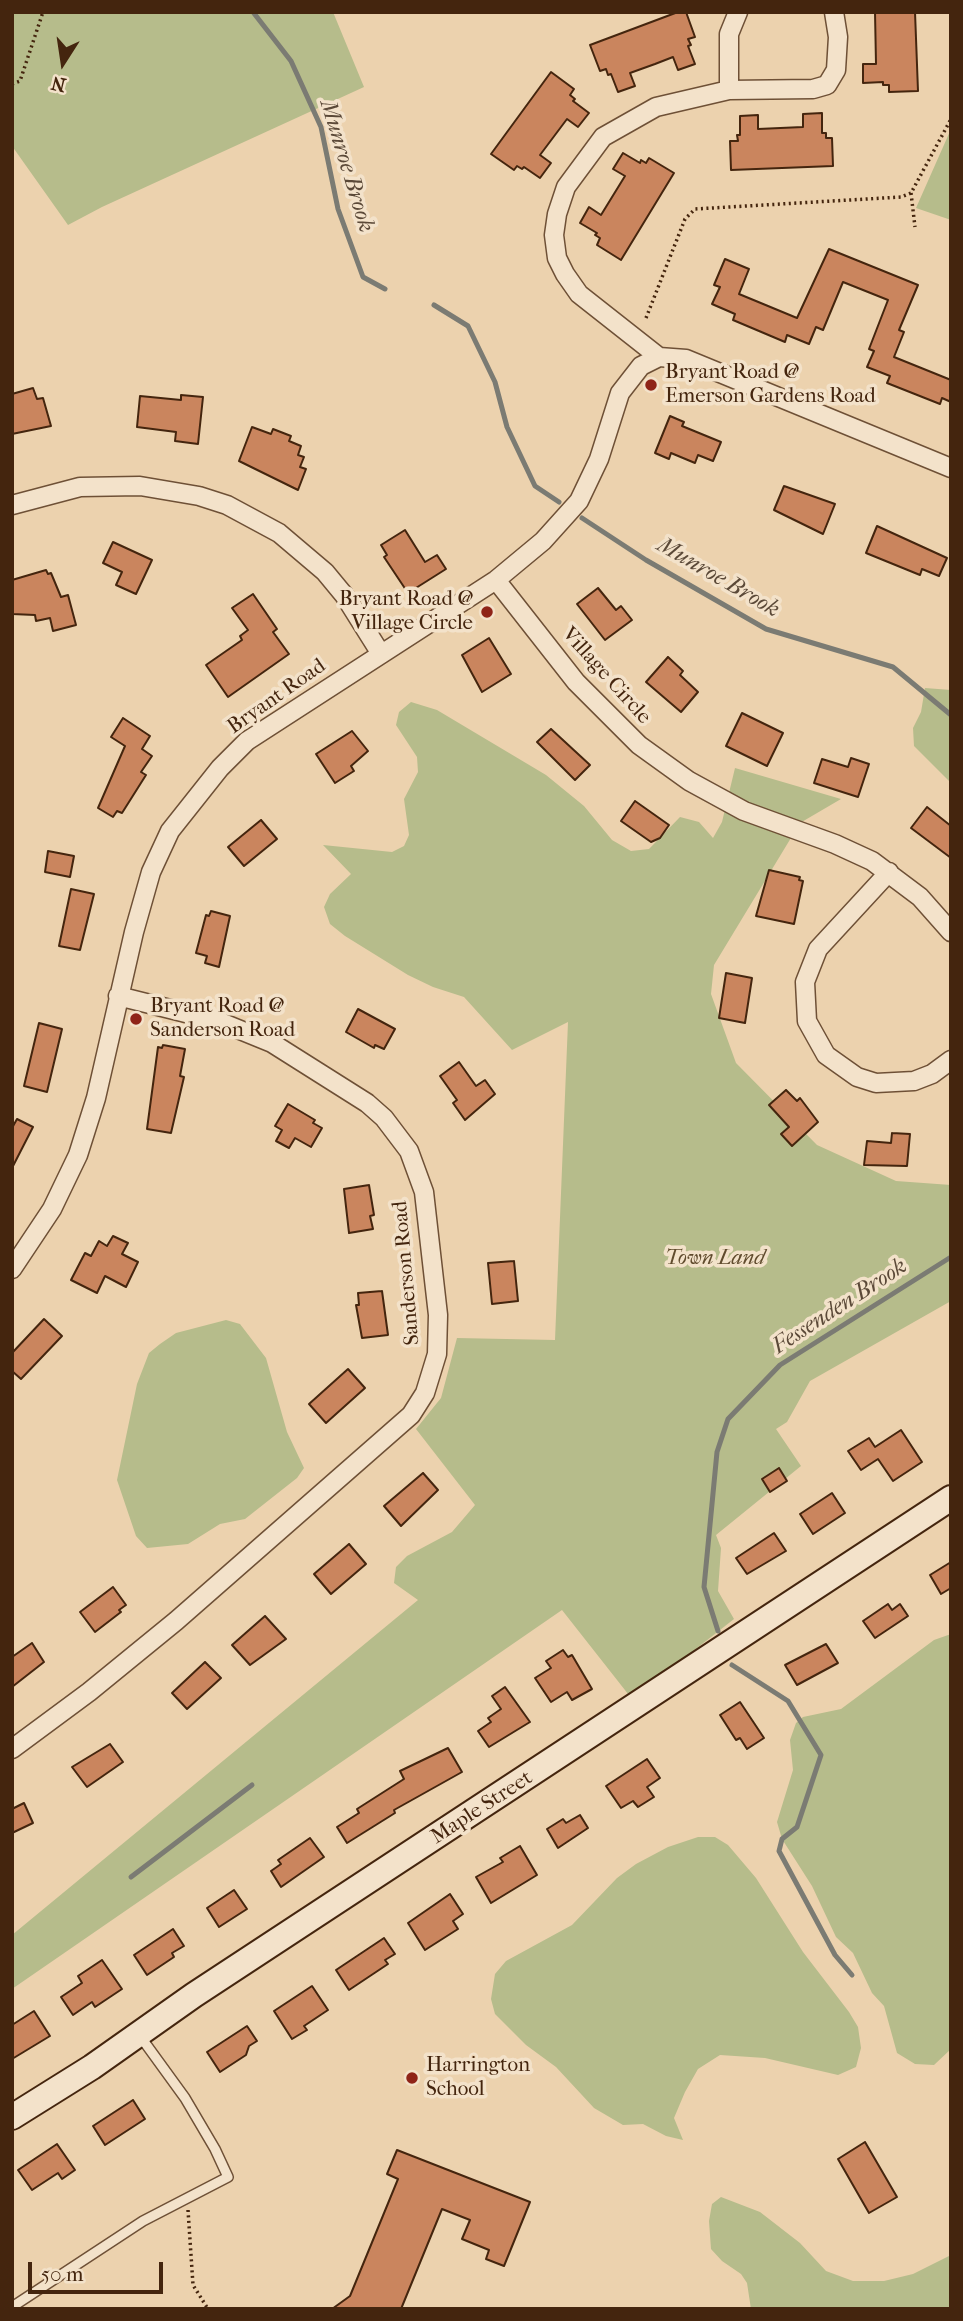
<!DOCTYPE html>
<html>
<head>
<meta charset="utf-8">
<style>
	body { margin:0 }
	#map { position:relative; width:963px; height:2321px; overflow:hidden; background:#ecd2ae; font-family:"IM FELL French Canon",serif }
	canvas { display:block }
	.frame { position:absolute; inset:0; border:14px solid #44250e; pointer-events:none }
	.north { position:absolute; left:28px; top:28px; width:70px; height:70px; -webkit-text-stroke:5px #f3e2ca; paint-order:stroke; rotate:192deg; font-size:19px; font-weight:700; line-height:28px; text-align:center; color:#44250e }
	.north::after { content:''; display:block; margin:auto; width:24px; height:32px; background:#44250e; clip-path:polygon(50% 0,100% 100%,50% 72%,0 100%) }
	.scale { position:absolute; left:28px; top:2262px; width:135px; height:32px; box-sizing:border-box; border:4px solid #44250e; border-top:0; padding-left:9px; font-size:21px; line-height:24px; white-space:nowrap; color:#44250e; -webkit-text-stroke:5px #f3e2ca; paint-order:stroke }
</style>
</head>
<body>
<div id="map">
<canvas width="963" height="2321"></canvas>
<div class="frame"></div>
<div class="north">N</div>
<div class="scale">50 m</div>
</div>
<script>
const g = document.querySelector('canvas').getContext('2d');
g.lineJoin = 'round';
function fillPath(path, color) { g.fillStyle = color; g.fill(path, 'evenodd'); }
const poly = rows => new Path2D(rows.map(r => 'M' + r).join(''));
function trace(path, color, width, dash) { g.strokeStyle = color; g.lineWidth = width; g.lineCap = dash ? 'butt' : 'round'; g.setLineDash(dash || []); g.stroke(path); }
function write(font, color, halo, rows, align = 'center') {
  g.font = font + ' "IM FELL French Canon",serif'; g.lineWidth = 7; g.setLineDash([]); g.textBaseline = 'middle'; g.strokeStyle = halo; g.fillStyle = color; for (const [text, x, y, turn = 0] of rows) {
    g.save(); g.translate(x, y); g.rotate((+turn || 0) * Math.PI / 180); g.textAlign = isNaN(turn) ? turn : align; if (halo) g.strokeText(text, 0, 0); g.fillText(text, 0, 0); g.restore();
  }
}
fillPath(poly([
	[12,12,333,12,364,87,102,207,68,225,12,146],
	[951,129,951,220,916,208],
	[925,688,951,690,951,783,914,746,913,728,921,712],
	[411,702,437,710,546,775,584,806,612,840,631,851,649,849,680,817,699,822,713,838,722,822,735,768,841,799,800,823,714,965,711,994,736,1063,817,1145,896,1181,951,1185,951,1301,810,1381,787,1422,776,1429,801,1466,716,1535,721,1548,718,1591,734,1619,632,1699,562,1610,12,1989,12,1935,418,1600,394,1583,396,1567,407,1556,452,1532,475,1505,416,1429,441,1398,457,1338,555,1340,568,1022,512,1050,464,997,433,987,408,975,345,936,330,924,324,907,330,894,351,874,323,845,392,852,404,846,409,835,404,799,418,772,417,757,396,725,399,712],
	[226,1320,240,1324,266,1358,287,1432,304,1468,297,1478,245,1519,220,1524,188,1544,147,1548,136,1536,117,1480,137,1384,149,1353,160,1344,176,1333],
	[951,1634,951,2049,934,2065,915,2064,897,2053,884,2006,872,1993,853,1953,836,1937,812,1886,782,1839,777,1822,793,1770,790,1740,796,1723,803,1717,841,1709,934,1640],
	[698,1837,715,1837,728,1845,756,1878,803,1952,849,2012,858,2027,861,2048,856,2067,838,2075,765,2058,720,2055,698,2069,685,2092,674,2118,683,2140,666,2136,643,2124,623,2125,594,2108,556,2067,526,2045,495,2014,491,1999,495,1974,506,1961,572,1925,617,1878,636,1864,668,1847],
	[721,2197,760,2212,800,2243,826,2271,853,2281,884,2281,913,2274,951,2255,951,2309,751,2309,747,2283,741,2274,722,2261,711,2249,709,2221,712,2204]
]), '#b6bc8b');
trace(poly([
	[253,12,291,61,321,127,338,209,363,277,385,289],
	[434,305,468,326,495,382,507,427,535,486,559,502],
	[582,518,646,560,766,629,893,667,951,715],
	[718,1631,704,1587,717,1452,728,1419,780,1365,951,1257],
	[732,1665,788,1701,821,1755,797,1827,782,1839,779,1851,835,1955,852,1975],
	[131,1877,252,1785]
]), '#7b7b73', 5);
const building = poly([
	[678,12,686,12,695,37,688,39,691,45,688,46,695,64,678,70,673,57,655,64,630,73,635,86,618,92,611,74,608,75,606,69,600,71,590,45,678,12],
	[875,12,915,12,918,91,889,92,889,85,883,85,883,82,863,83,863,64,876,64,875,12],
	[551,72,574,89,570,95,575,99,573,101,589,113,578,127,567,119,540,155,551,163,540,178,524,167,522,169,517,166,514,170,491,154,551,72],
	[822,113,822,133,826,133,826,138,832,138,833,166,731,170,730,141,738,141,737,135,740,135,740,116,758,115,758,129,803,127,803,114,822,113],
	[623,153,640,163,641,160,646,163,649,158,674,173,621,260,597,245,600,238,595,235,597,233,580,223,589,207,601,215,625,176,613,169,623,153],
	[829,249,918,285,899,330,904,332,894,357,951,380,951,402,942,398,940,404,887,383,890,376,867,367,874,351,869,349,888,300,843,282,823,330,816,327,809,344,787,335,785,342,733,320,735,314,712,304,720,287,714,285,725,259,749,269,739,294,797,318,829,249],
	[33,388,37,399,43,398,51,426,12,434,12,394,33,388],
	[181,395,203,397,198,444,175,441,176,432,137,427,140,396,181,400,181,395],
	[670,416,684,422,682,426,721,442,713,461,698,455,695,463,671,453,669,459,655,453,670,416],
	[252,427,271,434,273,429,291,436,289,441,301,446,298,455,304,457,300,467,306,469,298,490,239,461,252,427],
	[784,486,835,504,823,534,774,510,784,486],
	[877,526,947,558,939,576,922,569,920,575,866,553,877,526],
	[405,530,425,562,437,555,446,569,408,593,384,557,387,555,381,545,405,530],
	[113,542,152,560,136,594,116,585,122,572,103,563,113,542],
	[46,570,48,574,51,573,61,597,68,595,76,625,53,631,50,618,36,621,35,615,12,614,12,580,46,570],
	[598,588,616,610,621,606,632,620,605,640,577,604,598,588],
	[253,594,277,629,273,632,289,654,228,697,206,665,242,640,240,636,248,630,232,608,253,594],
	[489,638,511,674,482,692,462,655,489,638],
	[668,657,683,671,680,675,698,692,681,712,646,682,668,657],
	[742,713,783,733,767,766,726,746,742,713],
	[123,718,150,736,142,749,152,756,141,772,146,775,122,813,117,811,113,817,98,808,125,746,111,737,123,718],
	[551,729,590,765,575,780,537,742,551,729],
	[352,731,368,751,351,766,354,771,335,783,316,754,352,731],
	[851,758,869,764,858,797,814,783,822,759,848,767,851,758],
	[635,801,669,825,660,838,651,842,621,821,635,801],
	[927,807,951,826,951,858,911,828,927,807],
	[261,820,277,839,244,866,228,847,261,820],
	[48,851,74,856,70,877,45,872,48,851],
	[769,870,800,877,799,880,803,881,794,924,756,916,769,870],
	[71,889,94,894,80,950,59,946,71,889],
	[211,911,230,916,219,967,205,963,207,956,196,953,206,915,209,916,211,911],
	[726,973,752,978,745,1023,719,1018,726,973],
	[358,1009,395,1029,384,1049,375,1045,374,1048,346,1032,358,1009],
	[39,1023,62,1029,47,1092,24,1086,39,1023],
	[163,1045,185,1049,180,1076,184,1077,171,1133,147,1129,158,1047,162,1048,163,1045],
	[459,1062,476,1086,485,1080,495,1094,465,1120,453,1103,457,1100,440,1076,459,1062],
	[786,1090,797,1101,800,1098,818,1122,792,1146,781,1134,789,1127,769,1105,786,1090],
	[288,1104,315,1120,313,1123,322,1128,311,1147,295,1138,289,1148,276,1141,282,1130,275,1126,288,1104],
	[17,1119,33,1127,12,1168,12,1128,17,1119],
	[892,1133,910,1134,907,1166,864,1165,867,1141,891,1143,892,1133],
	[369,1185,374,1215,370,1216,373,1229,349,1233,344,1189,369,1185],
	[113,1236,128,1243,122,1254,138,1262,126,1287,105,1276,97,1293,71,1280,85,1253,91,1256,99,1241,107,1246,113,1236],
	[514,1261,518,1301,492,1304,488,1263,514,1261],
	[382,1291,388,1335,362,1338,356,1305,359,1305,358,1293,382,1291],
	[44,1319,62,1336,21,1379,12,1371,12,1353,44,1319],
	[348,1369,365,1388,326,1423,309,1404,348,1369],
	[901,1430,922,1462,893,1481,878,1459,861,1470,848,1451,869,1438,875,1447,901,1430],
	[779,1468,787,1481,770,1492,762,1479,779,1468],
	[423,1473,438,1490,401,1526,384,1506,423,1473],
	[832,1493,845,1513,813,1534,800,1514,832,1493],
	[774,1533,786,1551,747,1574,736,1558,774,1533],
	[349,1544,366,1564,331,1594,314,1574,349,1544],
	[951,1562,951,1588,941,1594,930,1575,951,1562],
	[113,1587,126,1605,119,1610,121,1612,95,1632,80,1612,113,1587],
	[888,1604,892,1610,900,1604,908,1616,875,1638,863,1621,888,1604],
	[265,1616,286,1639,250,1665,232,1645,265,1616],
	[32,1643,44,1662,12,1687,12,1657,32,1643],
	[826,1644,838,1663,797,1685,785,1665,826,1644],
	[563,1650,568,1657,572,1655,592,1689,572,1700,567,1692,551,1702,535,1678,551,1668,546,1661,563,1650],
	[205,1662,221,1678,187,1709,172,1693,205,1662],
	[505,1687,530,1722,489,1747,478,1731,491,1722,488,1718,501,1709,492,1696,505,1687],
	[740,1702,764,1738,747,1749,740,1738,736,1740,720,1715,740,1702],
	[110,1744,123,1762,87,1787,72,1767,110,1744],
	[448,1748,462,1772,394,1810,395,1813,347,1843,337,1827,359,1813,357,1809,404,1779,400,1771,448,1748],
	[647,1759,660,1778,647,1787,654,1797,638,1807,633,1801,621,1808,606,1786,647,1759],
	[24,1803,33,1823,12,1833,12,1809,24,1803],
	[580,1815,588,1828,558,1848,547,1829,563,1819,566,1823,580,1815],
	[310,1838,324,1857,281,1887,271,1871,281,1864,278,1860,310,1838],
	[520,1846,537,1875,491,1903,476,1877,503,1862,500,1858,520,1846],
	[234,1890,247,1909,219,1927,207,1908,234,1890],
	[450,1894,463,1914,453,1921,458,1929,425,1950,408,1923,450,1894],
	[173,1929,184,1946,172,1953,174,1957,147,1975,134,1955,173,1929],
	[384,1938,395,1954,385,1960,388,1964,349,1990,336,1970,384,1938],
	[102,1960,122,1989,95,2007,92,2002,73,2015,61,1997,82,1983,78,1976,102,1960],
	[312,1986,328,2010,304,2026,307,2030,292,2039,274,2011,312,1986],
	[34,2011,50,2036,12,2059,12,2025,34,2011],
	[247,2026,257,2041,249,2046,246,2055,220,2072,207,2052,247,2026],
	[133,2100,145,2119,105,2145,93,2126,133,2100],
	[865,2142,897,2197,869,2213,838,2159,865,2142],
	[57,2144,75,2170,62,2179,58,2173,32,2190,18,2170,57,2144],
	[397,2150,530,2202,504,2266,486,2259,489,2250,462,2239,470,2220,442,2209,401,2309,332,2309,350,2296,398,2179,387,2174,397,2150]
]);
fillPath(building, '#ca855e');
trace(building, '#44250e', 2);
const service = poly([
	[12,2307,143,2221,228,2177,215,2149,185,2098,140,2036]
]);
const minor = poly([
	[729,90,729,34,738,12],
	[659,357,579,294,565,274,557,258,554,235,557,214,566,187,603,137,656,107,729,90,813,89,827,85,836,70,838,37,834,12],
	[12,505,80,487,140,486,199,496,227,505,279,533,325,572,344,595,381,654],
	[496,580,576,682,639,745,689,781,744,811,835,844,872,861,920,897,951,932],
	[889,872,818,949,805,982,807,1021,826,1055,857,1077,876,1083,914,1081,932,1074,951,1060],
	[12,1269,52,1209,78,1155,96,1098,134,932,151,872,170,831,220,768,247,741,496,580,543,541,579,501,599,459,620,393,641,366,659,357,686,359,951,468],
	[12,1749,89,1692,176,1621,411,1415,425,1393,437,1354,438,1315,424,1192,409,1151,384,1118,367,1103,272,1043,218,1021,118,996]
]);
const secondary = poly([
	[12,2117,92,2067,194,1995,951,1498]
]);
trace(service, '#6e5036', 12);
trace(minor, '#6e5036', 21);
trace(secondary, '#44250e', 28);
trace(poly([
	[12,84,20,81,43,12],
	[911,193,915,227],
	[646,318,685,219,695,209,901,197,911,193,951,119],
	[188,2210,193,2285,208,2309]
]), '#44250e', 3.5, [2, 3.5]);
trace(service, '#f3e2ca', 9);
trace(minor, '#f3e2ca', 18);
trace(secondary, '#f3e2ca', 24);
for (const [x, y, r, color] of [
	[651,385,7,"#8f2418"],
	[487,612,7,"#8f2418"],
	[136,1019,7,"#8f2418"],
	[412,2078,7,"#8f2418"]
]) { const dot = new Path2D(); dot.arc(x, y, r, 0, 2 * Math.PI); g.fillStyle = color; g.fill(dot); trace(dot, '#f3e2ca', 2.5); }
write('21px', '#44250e', '#f3e2ca', [
	["Bryant Road @",665,373],
	["Emerson Gardens Road",665,397],
	["Bryant Road @",473,600,"right"],
	["Village Circle",473,624,"right"],
	["Bryant Road @",150,1007],
	["Sanderson Road",150,1031],
	["Harrington",426,2066],
	["School",426,2090]
], 'left');
write('21px', '#44250e', '#f3e2ca', [
	["Village Circle",606,676,48],
	["Bryant Road",277,697,-35],
	["Sanderson Road",407,1273,-95],
	["Maple Street",482,1808,-33]
]);
write('italic 21px', '#604b2d', '#f3e2ca', [
	["Town Land",715,1259]
]);
write('italic 23px', '#5b4938', '#f3e2ca', [
	["Munroe Brook",346,166,73],
	["Munroe Brook",718,578,30],
	["Fessenden Brook",840,1307,-33]
]);
</script>
</body>
</html>
